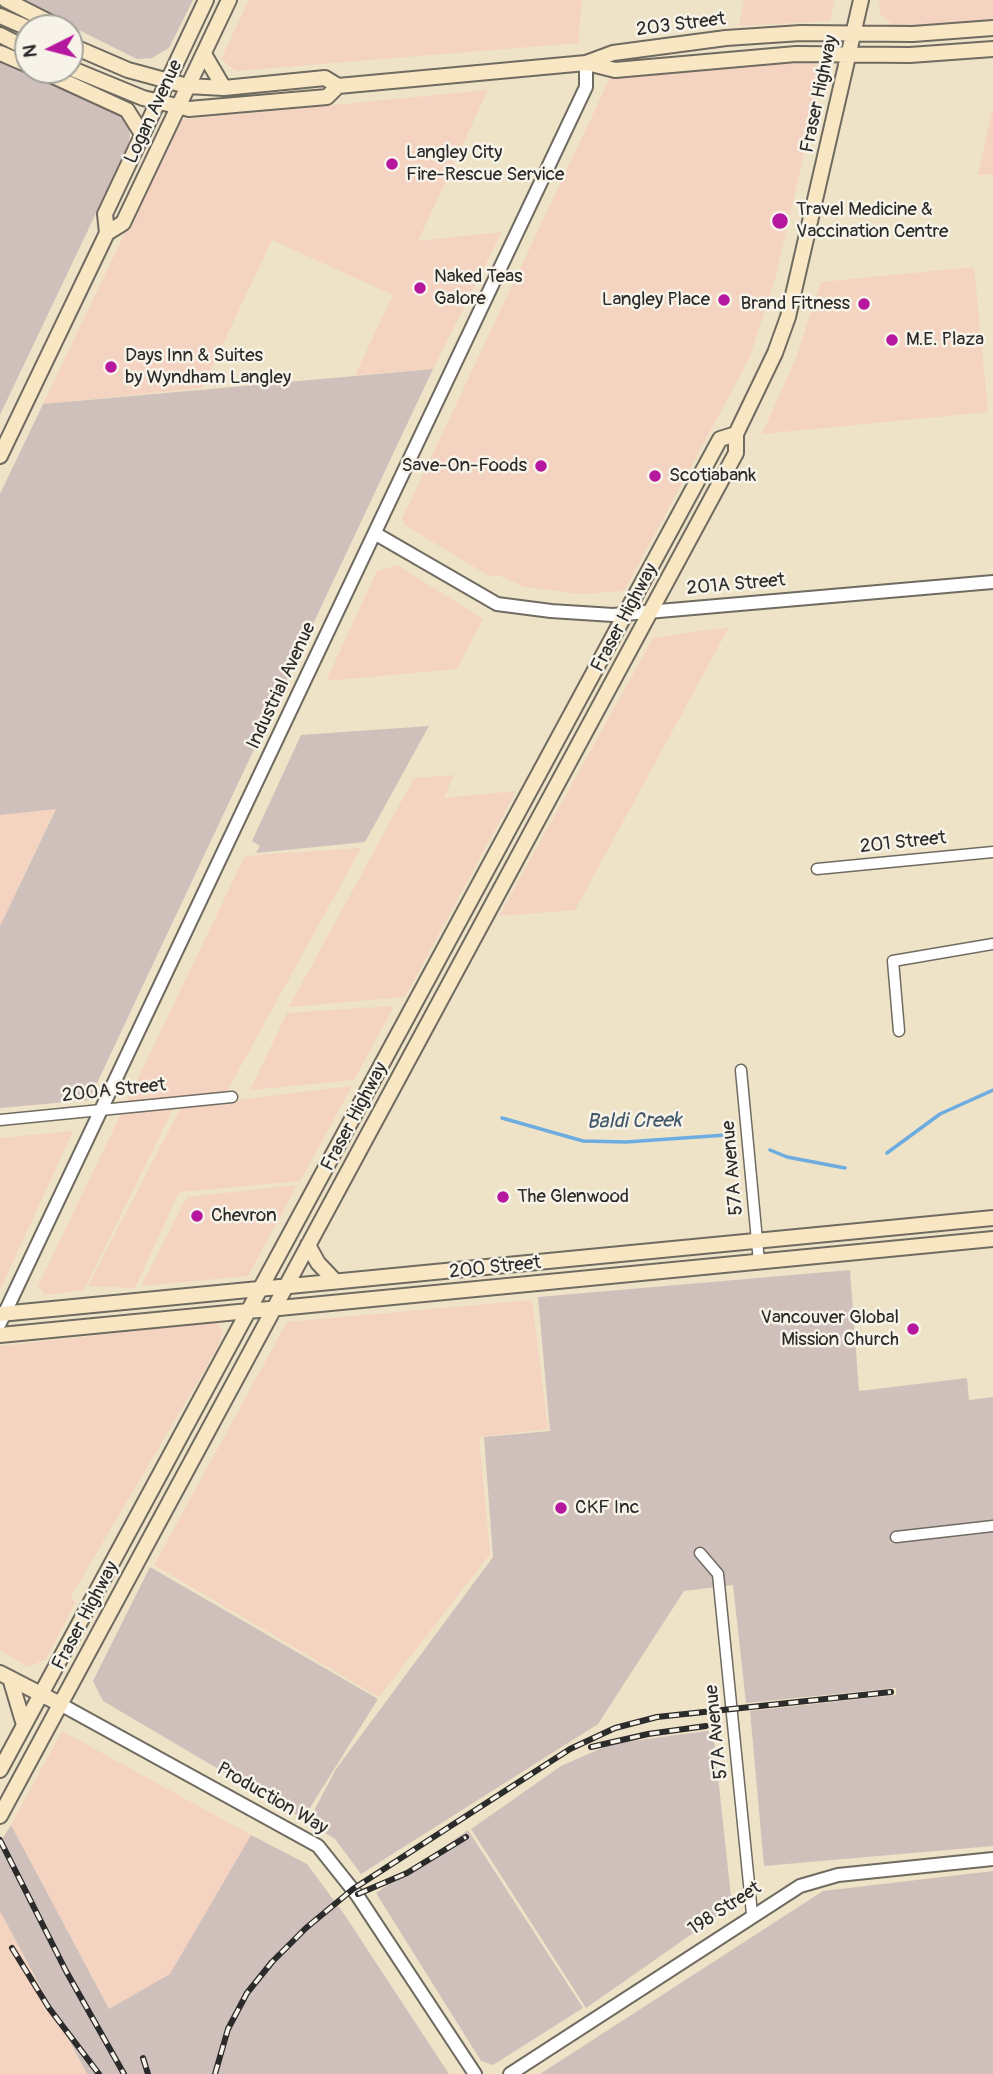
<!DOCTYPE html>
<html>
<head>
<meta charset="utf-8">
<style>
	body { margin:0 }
	#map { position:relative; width:993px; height:2074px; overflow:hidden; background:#eee3c6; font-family:Pangolin,sans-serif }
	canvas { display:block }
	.north { position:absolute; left:14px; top:14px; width:70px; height:70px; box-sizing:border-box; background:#f7f3e8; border:2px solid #a5a39c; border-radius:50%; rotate:264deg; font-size:19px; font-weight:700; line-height:28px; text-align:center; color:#2b2b2b }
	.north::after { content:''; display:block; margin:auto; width:24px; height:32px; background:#b5179e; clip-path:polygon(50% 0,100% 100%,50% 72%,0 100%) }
</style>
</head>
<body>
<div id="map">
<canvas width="993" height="2074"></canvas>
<div class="north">N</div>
</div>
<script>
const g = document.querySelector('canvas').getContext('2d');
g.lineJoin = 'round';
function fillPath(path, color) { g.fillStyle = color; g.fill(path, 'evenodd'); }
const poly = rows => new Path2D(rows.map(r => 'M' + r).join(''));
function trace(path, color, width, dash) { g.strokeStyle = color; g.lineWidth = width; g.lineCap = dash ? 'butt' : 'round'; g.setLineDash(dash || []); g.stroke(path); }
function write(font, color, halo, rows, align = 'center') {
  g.font = font + ' Pangolin,sans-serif'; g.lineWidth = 5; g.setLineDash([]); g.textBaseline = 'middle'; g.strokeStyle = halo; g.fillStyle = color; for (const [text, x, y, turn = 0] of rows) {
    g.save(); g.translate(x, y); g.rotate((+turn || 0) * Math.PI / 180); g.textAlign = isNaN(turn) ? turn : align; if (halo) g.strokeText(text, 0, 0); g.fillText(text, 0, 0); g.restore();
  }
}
fillPath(poly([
	[249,0,582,0,578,43,236,71,221,59],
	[744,0,835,0,830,21,739,26],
	[879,0,993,0,993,21,895,27,880,14],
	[806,59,816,64,822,76,775,279,749,359,624,591,582,594,524,587,500,576,489,576,405,525,402,519,610,78],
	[488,90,418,241,502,232,433,369,355,375,393,295,272,240,202,388,43,404,179,120],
	[993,107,993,174,978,175],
	[974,267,988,412,762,434,796,358,821,282],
	[397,565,483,619,457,669,326,681,377,571],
	[729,627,575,910,499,916,653,638],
	[454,775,444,798,516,791,405,997,289,1007,414,778],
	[56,808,47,826,0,926,0,815],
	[361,848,226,1093,178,1099,84,1290,45,1295,38,1286,245,856],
	[394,1006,354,1080,250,1090,287,1013],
	[352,1086,300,1181,179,1192,135,1288,88,1286,181,1107],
	[73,1131,0,1290,0,1138],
	[297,1185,248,1276,141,1286,187,1197],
	[532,1300,548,1429,479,1437,490,1554,379,1697,154,1565,287,1322],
	[216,1322,223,1331,218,1347,71,1596,75,1603,46,1659,29,1667,0,1650,0,1346],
	[62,1731,251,1835,170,1975,109,2009,11,1825],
	[0,1911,81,2064,87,2074,0,2074]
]), '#f4d3c1');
fillPath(poly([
	[18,0,193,0,169,48,152,58,137,59],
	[0,54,28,70,113,106,127,120,130,136,128,146,0,415],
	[433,369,89,1100,0,1108,0,926,56,809,0,815,0,494,43,404],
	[429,726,365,842,256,853,260,846,252,841,301,735],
	[850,1270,859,1391,967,1378,969,1400,993,1397,993,1846,764,1866,750,1711,896,1695,896,1688,746,1703,733,1585,684,1591,598,1724,361,1874,335,1839,308,1822,336,1769,493,1557,484,1437,550,1431,538,1297],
	[150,1567,378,1699,303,1819,103,1701,93,1681],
	[713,1730,732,1906,586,2008,471,1829,561,1766,611,1744],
	[11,1825,109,2009,170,1974,251,1835,307,1864,344,1914,449,2074,87,2074,0,1911,0,1843],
	[468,1830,583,2008,493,2065,481,2061,376,1893],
	[993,1871,993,2074,540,2074,823,1891]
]), '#d0c0bc');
trace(poly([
	[502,1118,583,1141,626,1142,726,1135],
	[770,1150,787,1157,845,1168],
	[887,1153,940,1114,993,1090]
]), '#6dace0', 3.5);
const minor = poly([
	[817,869,993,852],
	[899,1031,893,961,993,944],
	[741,1070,759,1262],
	[0,1120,232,1097],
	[896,1537,993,1526],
	[700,1553,718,1574,752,1914]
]);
const tertiary = poly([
	[376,534,497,604,551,611,613,615,993,582],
	[0,1323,586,87,586,63],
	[60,1704,318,1846,357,1895,475,2074],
	[510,2074,800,1886,838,1875,993,1859]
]);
const secondary = poly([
	[6,0,61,28],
	[0,16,28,28],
	[0,35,28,49],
	[70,45,128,70,187,86,224,88,325,78,338,86,586,63,613,53,726,38,801,33,913,34,993,28],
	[0,53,28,65],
	[204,54,224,88],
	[587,63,615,70,796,54,910,55,993,49],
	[70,68,143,98,189,109,327,97,338,86],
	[40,70,127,110,142,134],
	[107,233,123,223,229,0],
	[0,456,107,233,105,214,206,0],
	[308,1245,318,1263,335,1281],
	[0,1314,993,1218],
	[0,1335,993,1239],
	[0,1673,60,1704],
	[10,1678,24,1725],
	[0,1770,720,439,736,434],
	[0,1816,736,453,736,434,775,353,788,317,861,0]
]);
trace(minor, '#6f6b61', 13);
trace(tertiary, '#6f6b61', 16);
trace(secondary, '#6f6b61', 18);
trace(minor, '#fff', 10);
trace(tertiary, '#fff', 12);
trace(secondary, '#f9e7c3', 14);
const rail = poly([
	[591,1747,648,1734,706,1726],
	[0,1840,66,1971,124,2074],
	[358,1894,407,1873,466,1837],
	[12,1948,49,2008,99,2074],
	[143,2058,148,2074],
	[215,2074,228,2029,247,1993,272,1962,306,1928,353,1889,570,1749,615,1728,657,1717,891,1692]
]);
trace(rail, '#2b2b2b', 6);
trace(rail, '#f7f3e8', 3.5, [10]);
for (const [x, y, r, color] of [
	[392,164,7,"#b5179e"],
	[780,221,9,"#b5179e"],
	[420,288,7,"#b5179e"],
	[724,300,7,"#b5179e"],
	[864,304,7,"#b5179e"],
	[892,340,7,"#b5179e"],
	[111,367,7,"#b5179e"],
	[541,466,7,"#b5179e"],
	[655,476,7,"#b5179e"],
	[503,1197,7,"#b5179e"],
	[197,1216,7,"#b5179e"],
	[913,1329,7,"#b5179e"],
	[561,1508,7,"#b5179e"]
]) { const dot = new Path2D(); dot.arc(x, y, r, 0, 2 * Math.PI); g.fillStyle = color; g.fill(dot); trace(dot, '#f7f3e8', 2.5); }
write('19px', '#2b2b2b', '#f7f3e8', [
	["203 Street",681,25,-7],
	["Fraser Highway",820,94,-78],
	["Logan Avenue",154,112,-65],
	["201A Street",736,585,-5],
	["Fraser Highway",625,618,-62],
	["Industrial Avenue",282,686,-65],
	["201 Street",903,843,-6],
	["200A Street",114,1091,-6],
	["Fraser Highway",355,1117,-62],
	["57A Avenue",733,1168,-95],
	["200 Street",495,1268,-6],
	["Fraser Highway",86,1616,-62],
	["57A Avenue",717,1732,-96],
	["Production Way",272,1799,30],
	["198 Street",725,1909,-33]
]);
write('19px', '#2b2b2b', '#f7f3e8', [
	["Langley City",406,153],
	["Fire-Rescue Service",406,175],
	["Travel Medicine &",796,210],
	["Vaccination Centre",796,232],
	["Naked Teas",434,277],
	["Galore",434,299],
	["Langley Place",710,300,"right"],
	["Brand Fitness",850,304,"right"],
	["M.E. Plaza",906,340],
	["Days Inn & Suites",125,356],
	["by Wyndham Langley",125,378],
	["Save-On-Foods",527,466,"right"],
	["Scotiabank",669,476],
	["The Glenwood",517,1197],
	["Chevron",211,1216],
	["Vancouver Global",899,1318,"right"],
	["Mission Church",899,1340,"right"],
	["CKF Inc",575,1508]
], 'left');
write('italic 21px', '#42586a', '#f7f3e8', [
	["Baldi Creek",634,1122,-1]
]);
</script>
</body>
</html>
